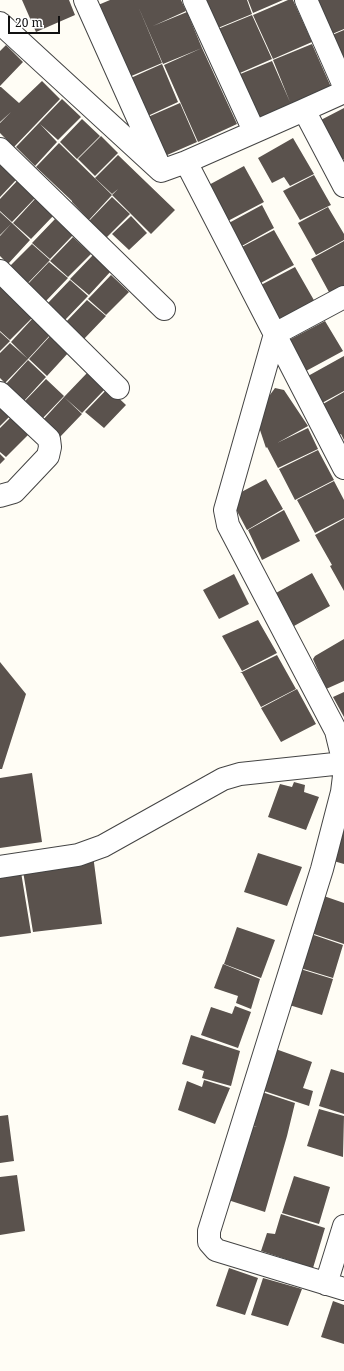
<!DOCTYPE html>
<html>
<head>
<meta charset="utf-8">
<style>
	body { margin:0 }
	#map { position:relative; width:344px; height:1371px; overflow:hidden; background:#fffdf5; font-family:"Noto Serif",serif }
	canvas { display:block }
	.scale { position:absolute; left:8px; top:16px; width:52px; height:18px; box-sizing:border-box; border:2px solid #111; border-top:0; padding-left:5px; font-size:12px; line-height:14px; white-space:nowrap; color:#111; -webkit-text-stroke:3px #fff; paint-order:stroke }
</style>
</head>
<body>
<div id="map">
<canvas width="344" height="1371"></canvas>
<div class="scale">20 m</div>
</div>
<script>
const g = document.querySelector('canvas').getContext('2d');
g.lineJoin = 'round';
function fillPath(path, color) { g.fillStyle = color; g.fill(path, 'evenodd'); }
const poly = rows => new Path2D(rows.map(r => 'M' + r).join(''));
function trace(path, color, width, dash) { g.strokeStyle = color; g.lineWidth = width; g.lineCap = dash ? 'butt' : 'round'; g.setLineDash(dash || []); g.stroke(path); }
fillPath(poly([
	[22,0,69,0,75,15,36,32],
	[110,0,181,0,186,11,153,26,187,12,202,48,163,64,138,6,162,63,122,80,91,8],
	[207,0,247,0,252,14,213,30,201,3],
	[248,0,283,0,253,13],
	[288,0,293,0,312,42,273,59,253,15],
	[316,0,344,0,344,29,325,37],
	[252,15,272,59,233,76,213,31],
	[344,30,344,81,325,38],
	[312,44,331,87,252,121,233,77,272,61,290,102,273,60],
	[6,45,23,62,0,86,0,51],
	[202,48,219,85,210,89,219,85,237,124,198,142,164,65],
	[162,64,178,102,139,120,124,81],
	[42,81,60,99,14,147,0,133,0,123,11,112,0,122,0,87,1,87,19,103],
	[62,99,81,117,58,140,40,124,57,142,35,166,16,147],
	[180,103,197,142,158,159,141,120],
	[344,108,344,159,340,161,317,122],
	[82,119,100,136,77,159,60,142],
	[101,136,118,153,95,176,78,159],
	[293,138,314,174,290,186,284,177,272,183,258,158],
	[59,143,112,195,89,220,72,202,72,201,36,167],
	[118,155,175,210,151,234,112,195,118,189,112,194,95,178],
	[0,165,16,180,0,197],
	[244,166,264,202,224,223,205,187],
	[314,175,331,205,300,220,283,191],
	[17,181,35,198,12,222,0,211,0,199],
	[112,197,130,214,106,238,89,221],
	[35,199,54,215,31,239,13,223],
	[262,205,274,228,240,247,227,224],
	[328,207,344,234,344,240,316,255,298,223],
	[0,212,12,223,0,235],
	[131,216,147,233,129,250,112,234],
	[55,219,73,235,50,259,32,243],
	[12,223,30,240,8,264,0,256,0,236],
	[274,230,294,265,257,285,238,249],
	[73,237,91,254,68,277,50,261],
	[344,241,344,287,330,294,311,259],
	[32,244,50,260,27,284,9,267],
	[93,255,111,271,89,295,70,279],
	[49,262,68,278,45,302,27,285],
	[295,267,315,302,278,322,259,286],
	[111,275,129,292,106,315,88,299],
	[70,280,88,296,65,320,48,303],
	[0,284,33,317,10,340,0,331],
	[87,300,106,316,83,340,65,323],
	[33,318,51,334,28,359,11,342],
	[325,321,343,351,306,371,289,340],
	[0,332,10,341,0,351],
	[51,335,69,352,47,376,29,359],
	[10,343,28,359,5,383,0,378,0,353],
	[344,356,344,391,322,403,308,376],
	[28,360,46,377,24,401,6,384],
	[87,373,105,389,82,413,64,397],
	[46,379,64,396,41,420,24,402],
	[108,388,126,405,104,428,85,412],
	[275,388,284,390,308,426,277,443,308,428,318,449,278,468,267,447,266,448,257,421,264,403],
	[344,392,344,440,341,434,339,435,323,404],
	[64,397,82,414,59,438,42,421],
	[0,407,10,416,0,426],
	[11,417,29,434,6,457,0,452,0,428],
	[318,450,334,480,295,500,279,469],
	[0,454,5,459,0,464],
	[266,479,283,509,247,530,230,498],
	[334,481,344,500,344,518,315,533,297,500],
	[284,510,300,541,262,560,248,530],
	[344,519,344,591,330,566,332,565,315,535],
	[312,573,330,606,294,626,276,593],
	[234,574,249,604,219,619,203,590],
	[258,620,277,653,242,671,222,636],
	[344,639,344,681,326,689,313,659,315,656],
	[277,655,296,689,261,707,242,673,240,673],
	[0,662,26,694,2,769,0,769],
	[297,689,316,724,281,742,261,708],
	[344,692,344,717,333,697],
	[32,773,42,842,0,848,0,778],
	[294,782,305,785,304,792,319,797,306,830,268,817,280,784,292,787],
	[344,824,344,864,330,860],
	[258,853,302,867,287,906,244,892],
	[93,855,102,924,33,932,22,865],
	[20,866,31,933,0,937,0,869],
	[318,894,344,903,344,944,308,932],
	[237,927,275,940,261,978,224,964],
	[308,933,343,945,333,978,297,967],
	[223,964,260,979,251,1009,236,1003,238,996,214,988],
	[297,968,333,979,322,1015,286,1004],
	[235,1006,251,1012,238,1048,201,1035,211,1007,232,1014],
	[191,1035,240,1051,231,1086,202,1078,204,1071,182,1064],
	[270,1047,312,1062,303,1088,313,1091,309,1106,258,1089],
	[331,1069,344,1073,344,1114,319,1106],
	[204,1080,230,1088,215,1124,178,1110,187,1081,202,1087],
	[259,1091,295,1103,287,1136,265,1212,228,1200,251,1126,257,1127,250,1125],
	[319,1109,344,1116,343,1157,307,1146],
	[8,1115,14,1161,0,1163,0,1116],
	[17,1175,25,1231,0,1235,0,1177],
	[294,1176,330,1187,319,1224,282,1213],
	[281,1214,325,1228,313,1268,261,1251,267,1233,275,1234],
	[229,1268,258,1278,245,1315,216,1306],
	[263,1278,302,1289,288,1326,251,1315],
	[333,1301,344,1305,344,1344,321,1337]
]), '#5a524d');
const minor = poly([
	[85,0,158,163],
	[194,0,254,131],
	[306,0,344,86],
	[0,23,161,171,186,162],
	[304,110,344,92],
	[0,149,164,309],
	[344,186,304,110,186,162,344,468],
	[0,271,118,388],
	[344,297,275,334,225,510,228,525,336,731,344,764],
	[0,393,49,439,50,447,48,456,14,492,0,496],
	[344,776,342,792,322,869,209,1231,209,1242,216,1250,344,1289],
	[0,867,78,855,103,846,223,779,240,774,344,763],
	[326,1284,344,1226]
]);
trace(minor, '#444', 24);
trace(minor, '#fff', 22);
</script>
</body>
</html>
